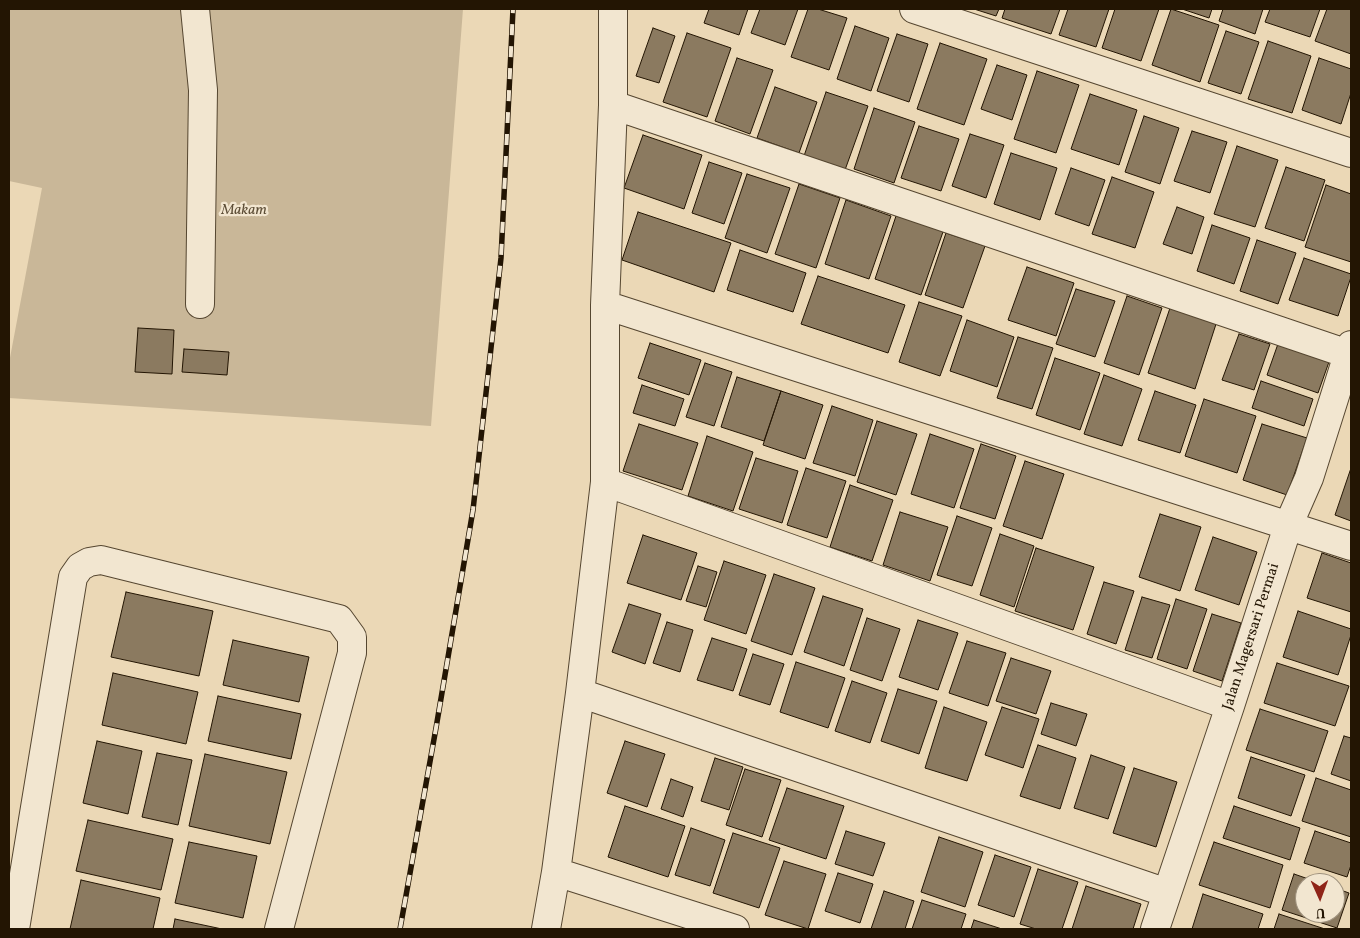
<!DOCTYPE html>
<html>
<head>
<meta charset="utf-8">
<style>
	body { margin:0 }
	#map { position:relative; width:1360px; height:938px; overflow:hidden; background:#ebd8b6; font-family:Vollkorn,serif }
	canvas { display:block }
	.frame { position:absolute; inset:0; border:10px solid #231503; pointer-events:none }
	.north { position:absolute; left:1295px; top:873px; width:50px; height:50px; box-sizing:border-box; background:#f2e6d0; border:1px solid #9f927e; border-radius:50%; rotate:178deg; font-size:14px; font-weight:700; line-height:20px; text-align:center; color:#231503 }
	.north::after { content:''; display:block; margin:auto; width:18px; height:22px; background:#8f2418; clip-path:polygon(50% 0,100% 100%,50% 72%,0 100%) }
</style>
</head>
<body>
<div id="map">
<canvas width="1360" height="938"></canvas>
<div class="frame"></div>
<div class="north">U</div>
</div>
<script>
const g = document.querySelector('canvas').getContext('2d');
g.lineJoin = 'round';
function fillPath(path, color) { g.fillStyle = color; g.fill(path, 'evenodd'); }
const poly = rows => new Path2D(rows.map(r => 'M' + r).join(''));
function trace(path, color, width, dash) { g.strokeStyle = color; g.lineWidth = width; g.lineCap = dash ? 'butt' : 'round'; g.setLineDash(dash || []); g.stroke(path); }
function write(font, color, halo, rows, align = 'center') {
  g.font = font + ' Vollkorn,serif'; g.lineWidth = 4.5; g.setLineDash([]); g.textBaseline = 'middle'; g.strokeStyle = halo; g.fillStyle = color; for (const [text, x, y, turn = 0] of rows) {
    g.save(); g.translate(x, y); g.rotate((+turn || 0) * Math.PI / 180); g.textAlign = isNaN(turn) ? turn : align; if (halo) g.strokeText(text, 0, 0); g.fillText(text, 0, 0); g.restore();
  }
}
fillPath(poly([
	[9,9,463,9,431,426,9,398,9,363,42,188,9,181]
]), '#c9b798');
const building = poly([
	[709,9,748,9,739,35,704,23,709,9],
	[760,9,798,9,785,45,751,33,760,9],
	[808,9,818,9,847,18,829,70,791,57,808,9],
	[974,9,999,9,996,16,974,9],
	[1005,9,1060,9,1051,34,1002,18,1005,9],
	[1068,9,1109,9,1096,47,1059,35,1068,9],
	[1115,9,1159,9,1141,61,1102,48,1115,9],
	[1171,9,1219,25,1200,82,1152,65,1171,9],
	[1182,9,1212,9,1209,18,1182,9],
	[1223,9,1263,9,1255,34,1219,21,1223,9],
	[1270,9,1320,9,1310,37,1265,22,1270,9],
	[1327,9,1351,9,1351,54,1315,41,1327,9],
	[855,26,889,38,871,91,837,79,855,26],
	[653,28,675,36,659,83,636,76,653,28],
	[1226,31,1259,42,1241,94,1208,83,1226,31],
	[687,33,731,48,707,117,663,102,687,33],
	[897,34,928,44,909,102,877,91,897,34],
	[1268,41,1311,56,1292,113,1248,99,1268,41],
	[940,43,987,59,964,125,917,109,940,43],
	[737,58,773,70,750,134,715,121,737,58],
	[1319,58,1351,69,1351,93,1341,124,1302,110,1319,58],
	[997,65,1027,75,1012,120,981,109,997,65],
	[1037,71,1079,85,1056,153,1014,139,1037,71],
	[775,87,817,102,799,153,757,138,775,87],
	[826,92,868,106,845,170,804,156,826,92],
	[1090,94,1137,110,1119,165,1071,149,1090,94],
	[874,108,915,122,894,183,854,169,874,108],
	[1144,116,1179,128,1160,184,1125,172,1144,116],
	[919,126,959,139,941,191,901,178,919,126],
	[1192,131,1227,142,1210,193,1174,181,1192,131],
	[970,134,1004,145,986,198,952,186,970,134],
	[643,135,702,155,684,209,624,188,643,135],
	[1237,146,1278,160,1255,227,1214,214,1237,146],
	[1011,153,1057,168,1040,220,994,204,1011,153],
	[709,162,742,173,724,224,692,213,709,162],
	[1286,167,1325,180,1304,241,1265,228,1286,167],
	[1071,168,1105,180,1089,226,1055,214,1071,168],
	[747,174,790,188,767,253,725,238,747,174],
	[1112,177,1154,192,1135,248,1092,234,1112,177],
	[799,184,840,198,816,268,775,254,799,184],
	[1326,185,1351,194,1351,262,1305,247,1326,185],
	[846,200,891,216,869,279,825,264,846,200],
	[1177,207,1204,217,1192,254,1163,244,1177,207],
	[638,212,731,243,714,292,622,260,638,212],
	[897,213,944,229,921,295,875,279,897,213],
	[1212,225,1250,238,1234,284,1197,271,1212,225],
	[946,233,985,246,963,308,925,295,946,233],
	[1257,240,1296,253,1278,304,1240,291,1257,240],
	[740,250,806,273,793,312,727,290,740,250],
	[1304,258,1351,274,1351,277,1338,316,1289,300,1304,258],
	[1027,267,1074,283,1056,336,1008,320,1027,267],
	[818,276,905,305,888,353,801,324,818,276],
	[1076,289,1115,301,1095,357,1056,344,1076,289],
	[1127,296,1162,308,1139,375,1104,363,1127,296],
	[919,302,962,316,940,376,899,362,919,302],
	[1171,305,1217,321,1195,389,1148,373,1171,305],
	[967,320,1014,337,997,387,950,371,967,320],
	[138,328,174,330,172,374,135,372,138,328],
	[1239,334,1270,344,1254,390,1222,380,1239,334],
	[1018,337,1053,348,1032,409,997,398,1018,337],
	[1279,341,1330,359,1318,393,1267,375,1279,341],
	[650,343,701,360,689,395,638,378,650,343],
	[184,349,229,352,227,375,182,372,184,349],
	[1055,358,1100,373,1080,430,1036,415,1055,358],
	[705,363,732,372,714,426,686,417,705,363],
	[1104,375,1142,389,1122,446,1084,434,1104,375],
	[737,377,781,391,764,441,721,427,737,377],
	[1261,381,1313,399,1304,426,1252,408,1261,381],
	[642,385,684,399,675,426,633,413,642,385],
	[781,391,823,405,805,459,763,445,781,391],
	[1155,391,1196,405,1180,453,1138,440,1155,391],
	[1204,399,1256,416,1237,473,1185,456,1204,399],
	[832,406,873,420,855,476,813,463,832,406],
	[877,421,917,434,896,495,857,482,877,421],
	[639,424,698,443,682,490,623,471,639,424],
	[1262,424,1307,438,1287,495,1243,480,1262,424],
	[930,434,974,449,954,508,911,494,930,434],
	[707,436,753,452,733,511,688,496,707,436],
	[981,444,1016,456,995,519,960,508,981,444],
	[756,458,798,471,782,523,739,509,756,458],
	[1025,461,1064,474,1042,539,1003,526,1025,461],
	[806,468,846,481,827,538,787,525,806,468],
	[1351,468,1351,521,1335,515,1351,468],
	[850,485,893,500,872,561,830,547,850,485],
	[900,512,948,527,930,581,883,565,900,512],
	[1160,514,1201,527,1180,591,1139,577,1160,514],
	[957,516,992,528,972,586,937,575,957,516],
	[1000,534,1034,546,1014,607,980,595,1000,534],
	[643,535,697,553,681,600,627,583,643,535],
	[1213,537,1257,552,1239,605,1195,590,1213,537],
	[1036,548,1094,567,1073,630,1015,611,1036,548],
	[1322,553,1351,563,1351,612,1307,598,1322,553],
	[724,561,766,575,746,634,704,620,724,561],
	[698,566,717,572,706,607,686,601,698,566],
	[774,574,815,588,792,655,751,641,774,574],
	[1104,582,1134,591,1116,644,1087,634,1104,582],
	[126,592,213,611,199,676,111,657,126,592],
	[823,596,863,609,844,666,804,652,823,596],
	[1142,597,1170,605,1152,658,1125,650,1142,597],
	[1176,599,1207,609,1187,669,1157,659,1176,599],
	[629,604,661,614,645,664,612,652,629,604],
	[1298,611,1351,629,1351,635,1338,675,1283,657,1298,611],
	[1212,614,1241,623,1222,681,1193,671,1212,614],
	[867,618,900,629,882,681,850,670,867,618],
	[918,620,958,633,938,690,899,677,918,620],
	[667,622,693,630,680,672,653,663,667,622],
	[712,638,747,649,733,691,697,680,712,638],
	[233,640,309,657,299,702,223,685,233,640],
	[967,641,1006,653,988,706,949,693,967,641],
	[753,654,784,664,770,705,739,695,753,654],
	[1011,658,1051,671,1036,714,996,701,1011,658],
	[796,662,845,678,828,728,780,712,796,662],
	[1277,663,1349,686,1335,726,1264,703,1277,663],
	[113,673,198,692,186,744,102,725,113,673],
	[852,681,887,693,870,743,835,731,852,681],
	[898,689,937,701,919,754,881,741,898,689],
	[218,696,301,714,291,759,208,741,218,696],
	[1051,703,1087,714,1076,746,1041,734,1051,703],
	[944,707,987,722,967,781,925,768,944,707],
	[1002,707,1039,719,1023,768,985,755,1002,707],
	[1260,709,1328,731,1314,772,1246,750,1260,709],
	[1344,736,1351,738,1351,781,1331,774,1344,736],
	[97,741,142,751,128,814,83,803,97,741],
	[625,741,665,754,647,807,607,793,625,741],
	[1038,745,1076,758,1060,809,1020,796,1038,745],
	[157,753,192,760,178,825,142,817,157,753],
	[205,754,287,772,270,844,189,826,205,754],
	[1091,755,1125,767,1108,819,1074,808,1091,755],
	[1251,757,1305,775,1291,816,1238,798,1251,757],
	[715,758,743,767,729,810,701,801,715,758],
	[1134,768,1177,782,1156,847,1113,833,1134,768],
	[745,769,781,780,762,837,726,825,745,769],
	[1316,778,1351,790,1351,837,1302,821,1316,778],
	[671,779,693,787,683,817,661,809,671,779],
	[787,788,844,806,826,859,769,840,787,788],
	[625,806,685,826,668,877,608,857,625,806],
	[1234,806,1300,828,1290,860,1223,838,1234,806],
	[88,820,173,839,161,890,76,871,88,820],
	[691,828,725,840,710,886,675,875,691,828],
	[846,831,885,843,873,876,835,864,846,831],
	[1315,831,1351,843,1351,865,1347,877,1304,863,1315,831],
	[733,833,780,848,759,908,713,893,733,833],
	[939,837,983,852,965,907,921,892,939,837],
	[189,842,257,856,243,918,175,903,189,842],
	[1214,842,1283,865,1270,908,1199,885,1214,842],
	[995,855,1031,867,1014,917,978,905,995,855],
	[784,861,826,874,808,929,765,915,784,861],
	[1038,869,1078,882,1062,929,1036,929,1020,924,1038,869],
	[838,873,873,884,860,923,825,911,838,873],
	[1294,874,1320,883,1305,883,1305,913,1335,913,1335,888,1349,893,1337,928,1282,910,1294,874],
	[81,880,160,898,153,929,70,929,81,880],
	[1086,886,1141,904,1133,929,1072,929,1086,886],
	[884,891,914,901,905,929,871,929,884,891],
	[1203,894,1263,914,1258,929,1192,929,1203,894],
	[922,900,966,914,961,929,912,929,922,900],
	[1279,914,1325,929,1274,929,1279,914],
	[175,919,222,929,173,929,175,919],
	[974,920,1002,929,971,929,974,920]
]);
fillPath(building, '#8b7a60');
trace(building, '#231503', 1);
const minor = poly([
	[195,9,203,90,200,304],
	[914,9,1351,153],
	[613,105,1351,355],
	[605,305,1351,546],
	[605,482,1230,706],
	[580,693,1167,893],
	[556,872,580,693,605,482,605,305,613,105,613,9],
	[15,929,73,577,80,567,89,562,101,560,339,619,352,637,352,653,279,929],
	[546,929,556,872,735,929],
	[1155,929,1230,706,1288,526,1309,478,1351,345]
]);
trace(minor, '#554630', 30);
trace(minor, '#f2e6d0', 28);
const rail = poly([
	[400,929,436,728,473,510,501,258,513,9]
]);
trace(rail, '#231503', 5.5);
trace(rail, '#f2e6d0', 4, [11]);
write('italic 15px', '#5d4e37', '#f2e6d0', [
	["Makam",244,211]
]);
write('15px', '#231503', '#f2e6d0', [
	["Jalan Magersari Permai",1252,637,-72]
]);
</script>
</body>
</html>
